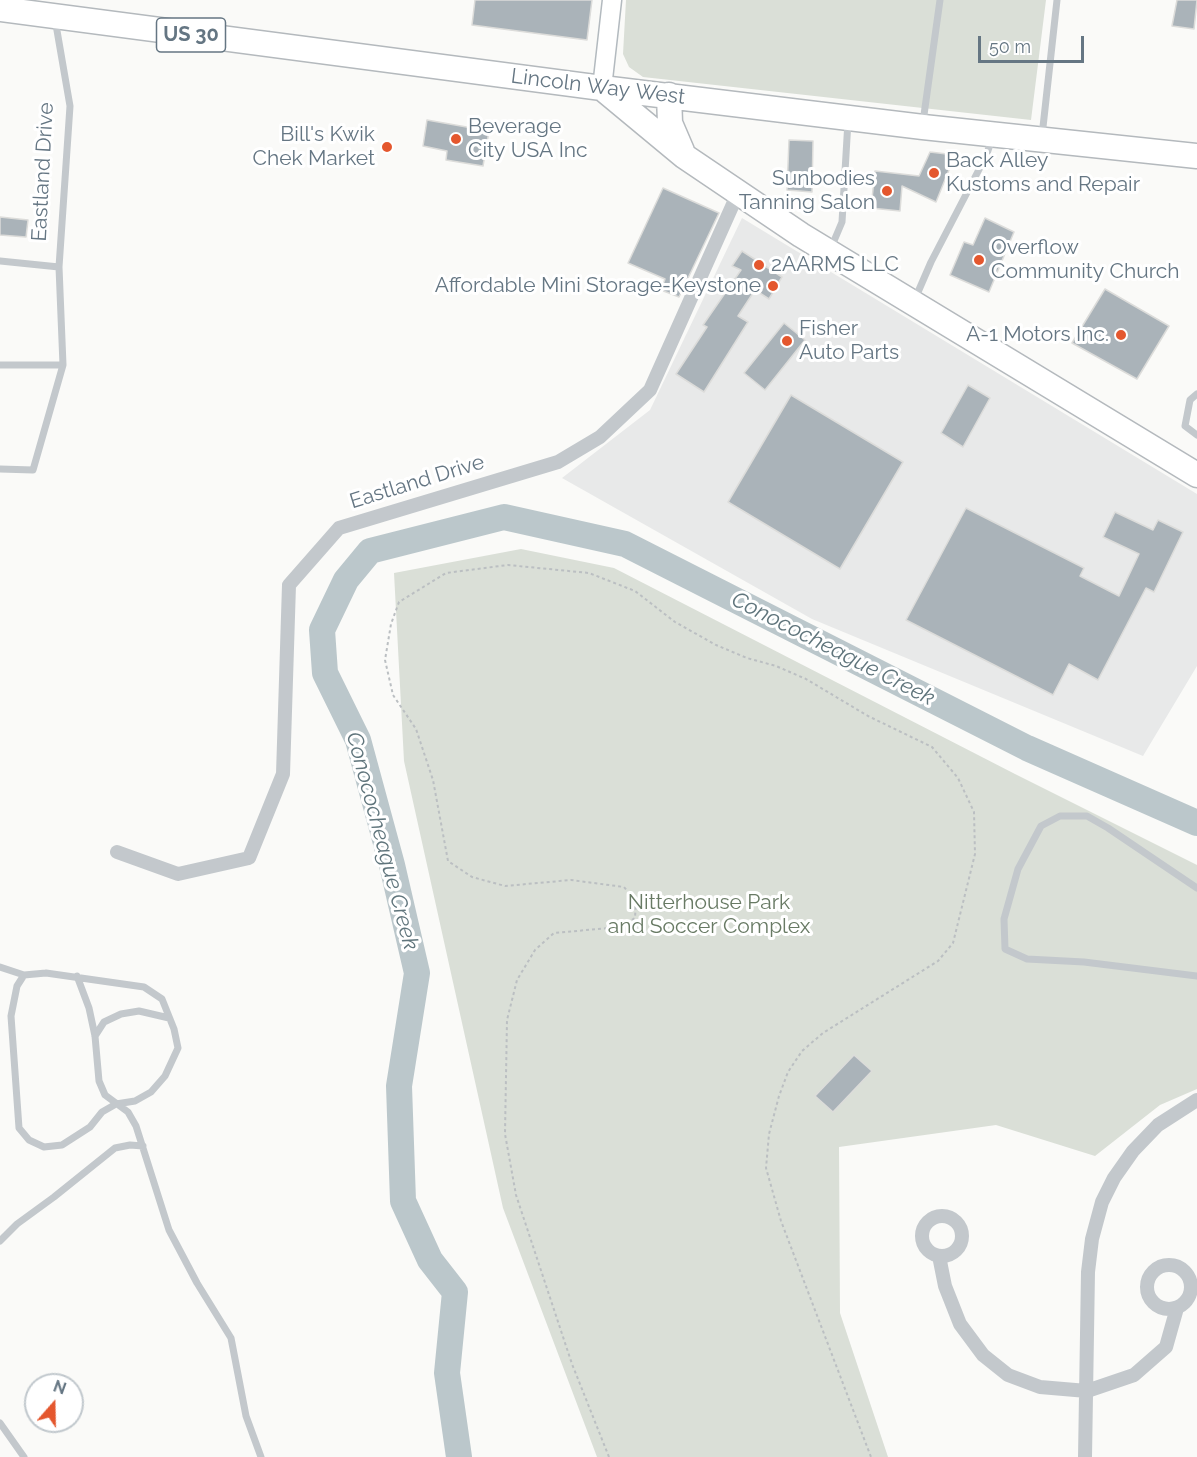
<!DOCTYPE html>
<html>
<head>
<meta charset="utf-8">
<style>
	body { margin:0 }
	#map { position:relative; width:1197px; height:1457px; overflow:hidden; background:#fafaf8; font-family:Raleway,sans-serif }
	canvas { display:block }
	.north { position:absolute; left:24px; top:1373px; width:60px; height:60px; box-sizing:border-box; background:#fff; border:2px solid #c1c8cd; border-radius:50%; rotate:20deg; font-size:16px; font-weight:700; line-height:24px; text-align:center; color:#657683 }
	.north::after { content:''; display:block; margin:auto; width:21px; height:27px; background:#e4572e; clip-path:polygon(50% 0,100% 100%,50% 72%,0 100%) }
	.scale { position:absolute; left:978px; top:36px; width:106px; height:27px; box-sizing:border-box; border:3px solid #657683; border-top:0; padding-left:8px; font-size:18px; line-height:21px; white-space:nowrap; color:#657683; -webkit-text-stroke:4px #fff; paint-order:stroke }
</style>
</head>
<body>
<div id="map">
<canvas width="1197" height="1457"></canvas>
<div class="north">N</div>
<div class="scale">50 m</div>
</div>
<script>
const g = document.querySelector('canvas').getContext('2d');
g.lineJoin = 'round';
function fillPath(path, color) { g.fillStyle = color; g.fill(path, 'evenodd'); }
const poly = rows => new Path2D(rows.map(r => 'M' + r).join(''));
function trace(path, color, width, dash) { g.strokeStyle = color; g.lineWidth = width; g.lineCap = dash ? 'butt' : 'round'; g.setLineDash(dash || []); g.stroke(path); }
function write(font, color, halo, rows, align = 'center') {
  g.font = font + ' Raleway,sans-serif'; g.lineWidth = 6; g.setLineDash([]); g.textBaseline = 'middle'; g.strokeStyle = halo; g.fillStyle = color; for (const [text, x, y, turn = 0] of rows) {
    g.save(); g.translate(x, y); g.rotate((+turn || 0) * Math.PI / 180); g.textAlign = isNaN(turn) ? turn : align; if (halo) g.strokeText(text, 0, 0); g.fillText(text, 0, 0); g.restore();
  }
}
fillPath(poly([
	[742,218,1197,494,1197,666,1143,756,812,619,562,478,650,410]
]), '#e8e9e9');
fillPath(poly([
	[626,0,1046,0,1031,120,643,77,629,67,623,54],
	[521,549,614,568,1015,774,1197,865,1197,1089,1160,1105,1095,1156,996,1125,839,1147,840,1313,888,1457,597,1457,503,1208,404,761,394,573]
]), '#dadfd7');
trace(poly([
	[459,1457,447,1373,455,1292,430,1260,403,1201,399,1086,417,973,392,865,358,740,325,673,322,630,346,580,370,551,504,517,625,544,1027,748,1197,823]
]), '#bbc7cb', 26);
const building = poly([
	[475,0,592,0,587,40,472,25,475,0],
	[1177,0,1197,0,1194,29,1172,26,1177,0],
	[427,120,489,131,483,166,446,160,447,151,423,146,427,120],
	[789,140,813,141,812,192,787,190,789,140],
	[930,152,955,155,936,202,902,186,900,211,871,208,875,171,919,176,930,152],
	[663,188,719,213,679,297,661,290,665,279,628,263,663,188],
	[0,217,28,220,26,237,0,235,0,217],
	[985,218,1014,232,989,292,950,275,964,242,973,245,985,218],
	[742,251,782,277,769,299,755,290,738,316,748,322,704,392,676,374,707,327,703,325,741,270,732,266,742,251],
	[1105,289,1169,326,1137,379,1072,343,1105,289],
	[784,323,805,340,765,390,744,373,784,323],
	[968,385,990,398,963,447,941,433,968,385],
	[791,395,903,462,840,569,728,502,791,395],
	[966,508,1084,568,1080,576,1119,596,1139,554,1103,537,1115,512,1153,530,1158,520,1183,532,1154,592,1146,588,1098,680,1069,664,1053,695,906,620,966,508],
	[854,1055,872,1071,833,1112,815,1096,854,1055]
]);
fillPath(building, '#aab3b9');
trace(building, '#dcdcda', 1.5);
const secondary = poly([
	[602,88,612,0]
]);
const highway = poly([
	[0,9,602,88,923,127,1197,156],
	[602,88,684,156,801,235,1197,475],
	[669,95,670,123,682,151]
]);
trace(secondary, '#b3babf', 21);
trace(highway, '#b4b9bd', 27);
trace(poly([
	[609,1457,572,1364,516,1195,505,1134,507,1020,517,980,535,950,554,933,620,927,635,918,636,901,624,887,571,880,505,886,472,877,448,861,433,780,416,729,393,695,385,660,391,624,399,602,446,573,508,565,589,573,635,591,675,622,716,645,747,658,776,666,806,679,868,716,932,747,958,778,974,812,975,854,953,943,938,961,823,1033,802,1051,788,1072,779,1096,769,1134,766,1168,781,1221,871,1457]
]), '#bbbfc2', 2, [3, 3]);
trace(poly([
	[923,122,940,0],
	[1042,136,1057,0],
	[831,248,842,222,848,121],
	[0,261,59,267],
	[915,299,931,262,986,156,992,139],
	[0,365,63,365],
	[1197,394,1190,400,1185,426,1197,435],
	[0,469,33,470,63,365,59,267,70,106,55,19],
	[1197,888,1108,828,1087,816,1060,816,1041,826,1018,869,1004,919,1005,949,1027,959,1084,962,1197,976],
	[0,967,24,975],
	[46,973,144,987,162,999,174,1029,178,1048,165,1076,151,1092,135,1101,116,1104,102,1112,90,1127,62,1145,44,1147,29,1140,19,1128,11,1016,17,986,24,975,46,973],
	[77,976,89,1008,95,1036,99,1081,105,1095,128,1112,136,1126,169,1230,197,1283,231,1338,246,1416,261,1457],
	[95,1036,104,1022,121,1014,139,1011,169,1018],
	[0,1241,17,1224,54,1197,115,1148,130,1145,143,1146],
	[0,1423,24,1457]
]), '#c3c8cc', 7);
trace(poly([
	[117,852,178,874,249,858,283,774,289,585,339,528,558,462,600,437,650,390,738,193],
	'922 1236a20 20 0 1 1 40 0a20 20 0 1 1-40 0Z',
	[939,1256,945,1286,960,1324,983,1355,1008,1375,1040,1387,1087,1391,1134,1375,1166,1347,1177,1308],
	'1147 1287a22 22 0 1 1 44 0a22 22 0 1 1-44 0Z',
	[1085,1457,1088,1272,1092,1239,1102,1202,1114,1178,1133,1151,1158,1125,1197,1100]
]), '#c3c8cc', 14);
trace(secondary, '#fff', 18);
trace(highway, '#fff', 24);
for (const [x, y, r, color] of [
	[456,139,6,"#e4572e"],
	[387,147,6,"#e4572e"],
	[934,173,6,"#e4572e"],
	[887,191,6,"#e4572e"],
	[979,260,6,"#e4572e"],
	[759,265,6,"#e4572e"],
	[773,286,6,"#e4572e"],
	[1121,335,6,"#e4572e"],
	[787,341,6,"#e4572e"]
]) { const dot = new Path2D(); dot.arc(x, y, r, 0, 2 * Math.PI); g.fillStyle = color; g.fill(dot); trace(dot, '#fff', 2); }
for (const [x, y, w] of [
	[191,35,69]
]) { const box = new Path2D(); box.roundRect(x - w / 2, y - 17, w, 34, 4.5); g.fillStyle = '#fff'; g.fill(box); trace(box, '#657683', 1.5); }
write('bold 20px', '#657683', null, [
	["US 30",191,35]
]);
write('21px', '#657683', '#fff', [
	["Lincoln Way West",598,87,7],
	["Eastland Drive",43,172,-87],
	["Eastland Drive",417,482,-17]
]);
write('21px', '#657683', '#fff', [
	["Beverage",468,127],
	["City USA Inc",468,151],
	["Bill's Kwik",375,135,"right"],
	["Chek Market",375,159,"right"],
	["Back Alley",946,161],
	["Kustoms and Repair",946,185],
	["Sunbodies",875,179,"right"],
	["Tanning Salon",875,203,"right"],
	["Overflow",991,248],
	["Community Church",991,272],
	["2AARMS LLC",771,265],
	["Affordable Mini Storage-Keystone",761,286,"right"],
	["Fisher",799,329],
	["Auto Parts",799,353],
	["A-1 Motors Inc.",1109,335,"right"]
], 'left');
write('21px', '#687a64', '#fff', [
	["Nitterhouse Park",709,903],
	["and Soccer Complex",709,927]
]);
write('italic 22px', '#60757c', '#fff', [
	["Conococheague Creek",833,649,27],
	["Conococheague Creek",382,841,75]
]);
</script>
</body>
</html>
